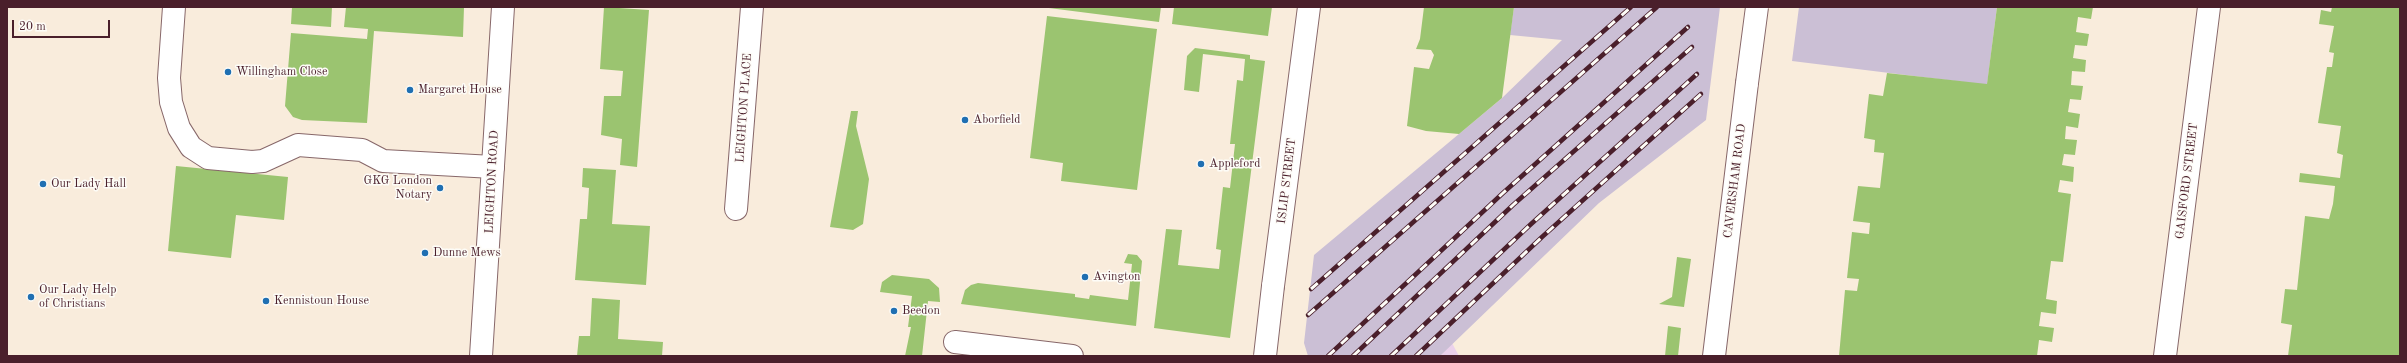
<!DOCTYPE html>
<html>
<head>
<meta charset="utf-8">
<style>
  body { margin:0 }
  #map { position:relative; width:2407px; height:363px; overflow:hidden; background:#f9ecdc; font-family:"Old Standard TT",serif }
  canvas { display:block }
  .frame { position:absolute; inset:0; border:8px solid #4a1f2b; pointer-events:none }
  .scale { position:absolute; left:12px; top:20px; width:98px; height:18px; box-sizing:border-box; border:2px solid #4a1f2b; border-top:0; padding-left:5px; font-size:12px; line-height:14px; white-space:nowrap; color:#4a1f2b; -webkit-text-stroke:3px #fdfcf7; paint-order:stroke }
</style>
</head>
<body>
<div id="map">
<canvas width="2407" height="363"></canvas>
<div class="frame"></div>
<div class="scale">20 m</div>
</div>
<script>
const ctx = document.querySelector('canvas').getContext('2d');
ctx.lineJoin = 'round';
function fillPath(path, color) {
  ctx.fillStyle = color;
  ctx.fill(path, 'evenodd');
}
function poly(rows) {
  const path = new Path2D();
  for (const r of rows) {
    path.moveTo(r[0], r[1]);
    for (let i = 2; i < r.length; i += 2) path.lineTo(r[i], r[i + 1]);
  }
  return path;
}
function trace(path, color, width, dash) {
  ctx.strokeStyle = color;
  ctx.lineWidth = width;
  ctx.lineCap = dash ? 'butt' : 'round';
  ctx.setLineDash(dash || []);
  ctx.stroke(path);
}
function drawText(font, color, halo, rows, align = 'center') {
  ctx.font = font + ' "Old Standard TT",serif';
  ctx.lineWidth = 3;
  ctx.setLineDash([]);
  ctx.textBaseline = 'middle';
  ctx.strokeStyle = halo;
  ctx.fillStyle = color;
  for (const [text, x, y, turn = 0] of rows) {
    ctx.save();
    ctx.translate(x, y);
    ctx.rotate((+turn || 0) * Math.PI / 180);
    ctx.textAlign = isNaN(turn) ? turn : align;
    if (halo) ctx.strokeText(text, 0, 0);
    ctx.fillText(text, 0, 0);
    ctx.restore();
  }
}
fillPath(poly([
  [1452,343,1459,356,1440,356]
]), '#ebd1eb');
fillPath(poly([
  [1514,7,1720,7,1706,120,1599,203,1440,356,1308,356,1304,343,1314,255,1502,98,1562,40,1510,35],
  [1799,7,1997,7,1987,85,1792,61]
]), '#cbbfd5');
fillPath(poly([
  [292,7,332,7,331,27,291,24],
  [346,7,464,7,463,37,374,31,367,123,302,120,293,117,285,106,291,33,367,39,368,29,344,27],
  [604,7,649,10,637,167,620,165,622,139,601,135,604,96,621,96,623,71,600,69],
  [1041,7,1161,7,1159,22],
  [1174,7,1272,7,1268,36,1172,24],
  [1424,7,1514,7,1502,98,1459,134,1426,131,1407,126,1414,67,1429,69,1434,55,1431,50,1416,49,1420,39],
  [1997,7,2093,7,2091,19,2078,17,2076,32,2089,34,2087,46,2075,45,2073,58,2086,60,2085,72,2072,71,2071,85,2083,86,2081,100,2070,99,2068,112,2080,114,2078,128,2066,126,2065,139,2077,140,2075,155,2064,154,2062,165,2074,167,2073,182,2060,180,2058,192,2071,194,2063,262,2051,261,2046,299,2057,301,2056,314,2041,312,2039,326,2054,328,2052,342,2039,340,2037,356,1839,356,1845,290,1857,291,1859,279,1847,278,1852,232,1869,234,1870,223,1853,221,1858,186,1880,188,1884,153,1874,152,1875,140,1864,138,1869,94,1883,96,1887,73,1987,84],
  [2332,7,2400,7,2400,356,2288,356,2292,325,2281,323,2285,289,2297,290,2305,216,2329,219,2333,204,2335,186,2299,182,2300,173,2340,178,2343,155,2337,153,2341,126,2318,123,2327,67,2332,67,2334,53,2329,52,2334,26,2319,24,2321,10,2331,12],
  [1047,16,1157,29,1137,190,1061,181,1063,163,1030,158],
  [1195,48,1250,55,1250,59,1265,61,1230,338,1154,328,1166,229,1182,230,1178,265,1219,269,1221,250,1216,249,1223,187,1230,188,1235,144,1230,144,1237,80,1243,81,1245,59,1203,54,1199,92,1184,90,1187,56],
  [851,111,858,111,856,126,869,179,863,224,853,230,830,227],
  [176,166,288,177,284,220,236,215,231,258,168,251],
  [583,168,616,170,612,224,650,226,646,285,575,280,580,219,587,219,589,188,582,187],
  [1128,254,1137,255,1142,261,1136,326,961,304,965,290,971,285,978,283,1075,294,1075,297,1089,299,1090,295,1128,300,1132,264,1124,263],
  [1677,257,1691,259,1684,307,1659,304,1672,297],
  [892,275,929,279,939,288,940,302,928,301,922,356,905,356,911,327,908,327,912,296,880,292,882,282],
  [592,298,620,300,618,339,663,342,662,356,577,356,579,336,590,336],
  [1668,326,1681,328,1678,356,1665,356]
]), '#9bc470');
const minor = poly([
  [174,7,169,78,171,102,179,128,191,147,208,158,252,162,263,161,298,145,362,150,383,161,493,167],
  [736,209,752,7],
  [1273,286,1309,7],
  [955,342,1072,356],
  [1714,356,1747,83],
  [2165,356,2209,7]
]);
const tertiary = poly([
  [481,356,503,7]
]);
trace(minor, '#876769', 24);
trace(tertiary, '#876769', 24);
trace(minor, '#fff', 22);
trace(tertiary, '#fff', 22);
const rail = poly([
  [1311,289,1631,7],
  [1308,315,1657,7],
  [1328,356,1503,193,1688,27],
  [1353,356,1513,205,1692,47],
  [1391,356,1530,225,1697,74],
  [1416,356,1542,237,1701,94]
]);
trace(rail, '#4a1f2b', 4.5);
trace(rail, '#fdfcf7', 3, [9]);
const minorBridge = poly([
  [1747,83,1757,7],
  [1265,356,1273,286]
]);
trace(minorBridge, '#876769', 24, []);
trace(minorBridge, '#fff', 22);
for (const [x, y, r, color] of [
  [228,72,4,"#1f6fb2"],
  [410,90,4,"#1f6fb2"],
  [965,120,4,"#1f6fb2"],
  [1201,164,4,"#1f6fb2"],
  [43,184,4,"#1f6fb2"],
  [440,188,4,"#1f6fb2"],
  [425,253,4,"#1f6fb2"],
  [1085,277,4,"#1f6fb2"],
  [31,297,4,"#1f6fb2"],
  [266,301,4,"#1f6fb2"],
  [894,311,4,"#1f6fb2"]
]) {
  const dot = new Path2D();
  dot.arc(x, y, r, 0, 2 * Math.PI);
  ctx.fillStyle = color;
  ctx.fill(dot);
  trace(dot, '#fdfcf7', 1.5);
}
drawText('12px', '#4a1f2b', '#fdfcf7', [
  ["Willingham Close",236,72],
  ["Margaret House",418,90],
  ["Aborfield",973,120],
  ["Appleford",1209,164],
  ["GKG London",432,181,"right"],
  ["Notary",432,195,"right"],
  ["Our Lady Hall",51,184],
  ["Dunne Mews",433,253],
  ["Avington",1093,277],
  ["Our Lady Help",39,290],
  ["of Christians",39,304],
  ["Kennistoun House",274,301],
  ["Beedon",902,311]
], 'left');
drawText('12px', '#4a1f2b', '#fdfcf7', [
  ["LEIGHTON PLACE",744,108,-86],
  ["ISLIP STREET",1287,181,-83],
  ["CAVERSHAM ROAD",1735,181,-83],
  ["GAISFORD STREET",2187,181,-83],
  ["LEIGHTON ROAD",492,182,-87]
]);
</script>
</body>
</html>
